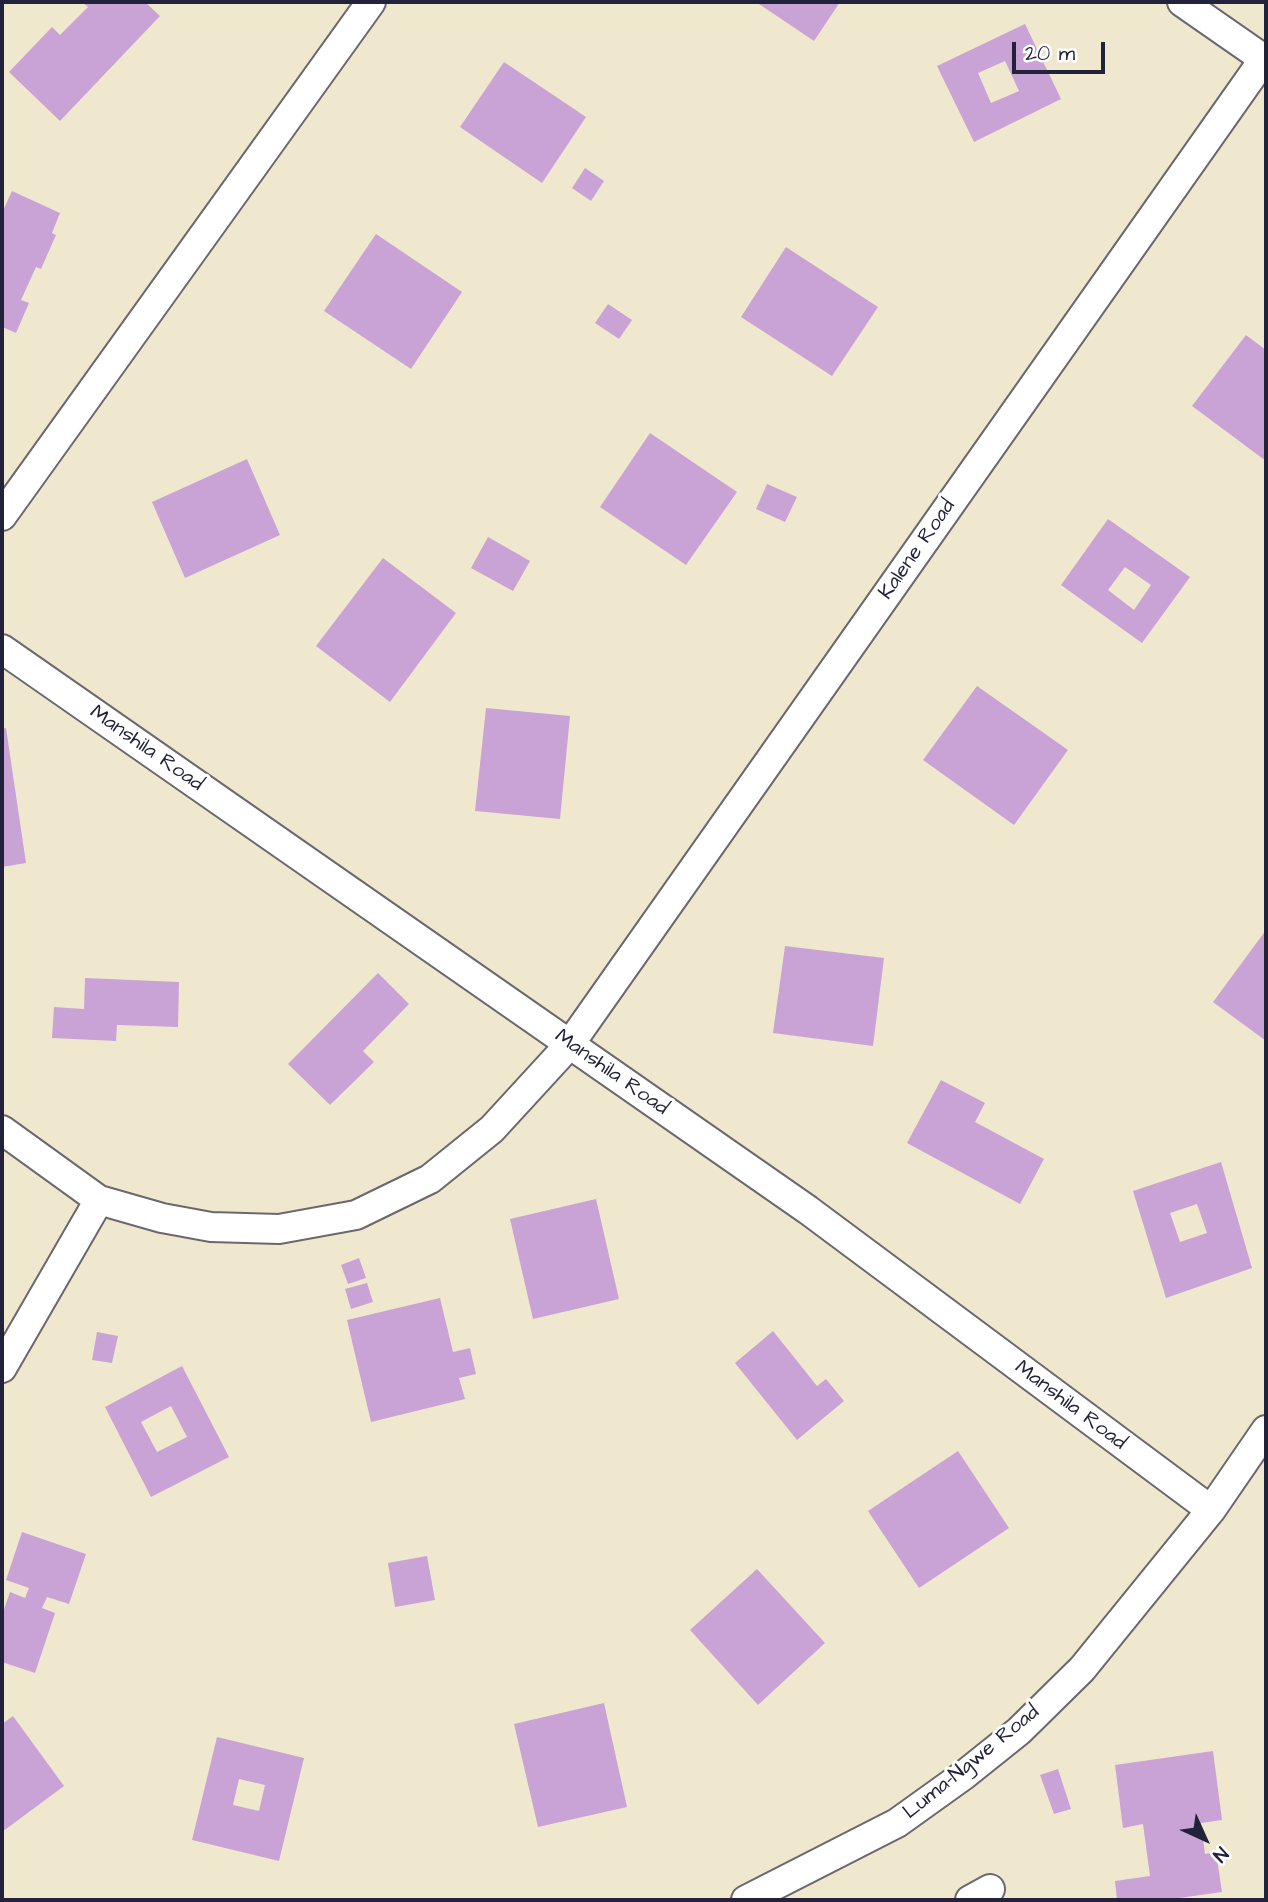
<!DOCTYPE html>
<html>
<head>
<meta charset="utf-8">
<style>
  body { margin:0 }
  #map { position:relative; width:1268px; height:1902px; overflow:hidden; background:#efe8ce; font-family:"Architects Daughter",sans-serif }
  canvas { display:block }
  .frame { position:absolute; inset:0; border:4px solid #22223b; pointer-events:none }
  .north { position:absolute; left:1170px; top:1804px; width:70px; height:70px; -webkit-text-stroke:5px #fff; paint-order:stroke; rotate:135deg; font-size:19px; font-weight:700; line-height:28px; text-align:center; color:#22223b }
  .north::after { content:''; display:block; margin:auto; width:24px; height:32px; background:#22223b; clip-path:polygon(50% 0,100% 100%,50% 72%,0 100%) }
  .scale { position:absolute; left:1012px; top:42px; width:93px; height:32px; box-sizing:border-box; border:4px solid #22223b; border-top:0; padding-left:9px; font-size:21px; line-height:24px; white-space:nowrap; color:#22223b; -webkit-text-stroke:5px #fff; paint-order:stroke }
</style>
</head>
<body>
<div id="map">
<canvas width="1268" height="1902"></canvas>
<div class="frame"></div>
<div class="north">N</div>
<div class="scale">20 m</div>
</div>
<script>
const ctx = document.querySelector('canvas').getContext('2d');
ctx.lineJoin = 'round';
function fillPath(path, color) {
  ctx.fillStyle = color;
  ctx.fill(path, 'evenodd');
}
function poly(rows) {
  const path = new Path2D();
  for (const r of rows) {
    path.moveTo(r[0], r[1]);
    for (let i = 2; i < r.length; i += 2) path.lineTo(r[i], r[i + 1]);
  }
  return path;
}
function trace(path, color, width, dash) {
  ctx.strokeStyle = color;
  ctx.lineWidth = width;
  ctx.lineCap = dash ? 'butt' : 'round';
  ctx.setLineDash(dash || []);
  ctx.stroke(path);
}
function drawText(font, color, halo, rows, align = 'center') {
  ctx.font = font + ' "Architects Daughter",sans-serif';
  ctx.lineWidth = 6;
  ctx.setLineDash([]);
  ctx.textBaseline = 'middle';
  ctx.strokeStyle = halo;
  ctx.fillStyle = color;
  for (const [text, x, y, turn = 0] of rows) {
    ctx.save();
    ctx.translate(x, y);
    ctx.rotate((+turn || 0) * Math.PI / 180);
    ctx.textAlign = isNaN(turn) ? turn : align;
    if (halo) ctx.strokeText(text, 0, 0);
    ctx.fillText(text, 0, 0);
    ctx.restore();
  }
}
fillPath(poly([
  [82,2,145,2,160,16,60,121,9,72,52,27,60,35,88,7],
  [756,2,840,2,814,41],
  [1025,24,1061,99,974,142,937,66],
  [1005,61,1019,91,991,103,978,73],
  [504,62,586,117,542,183,460,127],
  [585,168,604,181,591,201,572,188],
  [12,191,60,213,52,233,56,235,41,269,36,267,21,300,29,303,16,333,2,327,2,213],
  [376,234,462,292,411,369,324,311],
  [786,247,878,307,832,376,741,317],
  [608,304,632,320,619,339,595,323],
  [1246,335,1266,350,1266,461,1192,406],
  [650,433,737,492,686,565,600,507],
  [247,459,280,535,185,578,152,502],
  [767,484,797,497,785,522,756,509],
  [1108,519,1190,577,1142,643,1061,585],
  [1125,567,1151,585,1134,610,1108,590],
  [488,537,530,561,513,591,471,568],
  [383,558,456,613,390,702,316,646],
  [977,686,1068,750,1014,825,923,760],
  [486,708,570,716,560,819,475,811],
  [6,728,26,863,2,867,2,729],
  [1266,930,1266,1041,1213,1002],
  [785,946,884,958,873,1046,773,1033],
  [378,973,409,1004,363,1051,374,1062,330,1105,288,1064],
  [85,978,179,982,178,1027,117,1025,116,1041,52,1038,54,1007,84,1009],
  [941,1080,985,1103,975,1122,1044,1159,1020,1204,907,1143],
  [1221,1162,1252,1268,1166,1298,1133,1191],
  [1197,1204,1207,1233,1180,1242,1170,1213],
  [596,1199,619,1299,533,1319,510,1219],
  [359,1258,366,1278,348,1284,341,1265],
  [367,1283,373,1302,351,1309,345,1289],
  [440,1298,453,1352,470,1348,476,1374,459,1378,465,1399,371,1422,347,1320],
  [773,1331,817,1386,826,1379,844,1401,797,1440,735,1363],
  [97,1332,118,1336,112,1363,92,1360],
  [182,1366,229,1457,151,1497,105,1407],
  [171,1406,187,1437,157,1452,141,1422],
  [958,1451,1009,1528,919,1588,868,1511],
  [22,1532,86,1554,69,1604,47,1597,42,1608,55,1613,35,1673,2,1662,2,1615,10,1592,25,1598,29,1588,6,1580],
  [427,1556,435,1600,395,1607,388,1563],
  [757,1569,825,1643,758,1705,690,1630],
  [604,1703,627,1807,538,1827,514,1724],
  [13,1716,64,1786,2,1832,2,1724],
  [217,1737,304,1758,279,1861,192,1840],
  [239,1779,265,1785,259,1811,233,1805],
  [1213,1751,1222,1820,1201,1823,1205,1854,1216,1852,1222,1892,1165,1900,1117,1900,1115,1881,1150,1876,1143,1824,1123,1828,1115,1765],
  [1058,1769,1071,1809,1054,1814,1040,1775]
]), '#c9a3d5');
const minor = poly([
  [1182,2,1264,59],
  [2,516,371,2],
  [2,649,808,1210,1211,1510],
  [2,1130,99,1200,162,1218,211,1227,279,1229,356,1215,430,1179,492,1129,570,1044,1266,56],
  [2,1368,99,1200],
  [746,1900,897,1823,964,1775,1019,1731,1082,1669,1211,1510,1266,1430],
  [970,1900,990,1889]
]);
trace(minor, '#6a676e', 32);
trace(minor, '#fff', 28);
drawText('21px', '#22223b', '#fff', [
  ["Kalene Road",918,550,-55],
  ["Manshila Road",146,749,35],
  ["Manshila Road",611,1073,35],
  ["Manshila Road",1070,1406,37],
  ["Luma-Ngwe Road",972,1763,-39]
]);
</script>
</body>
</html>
